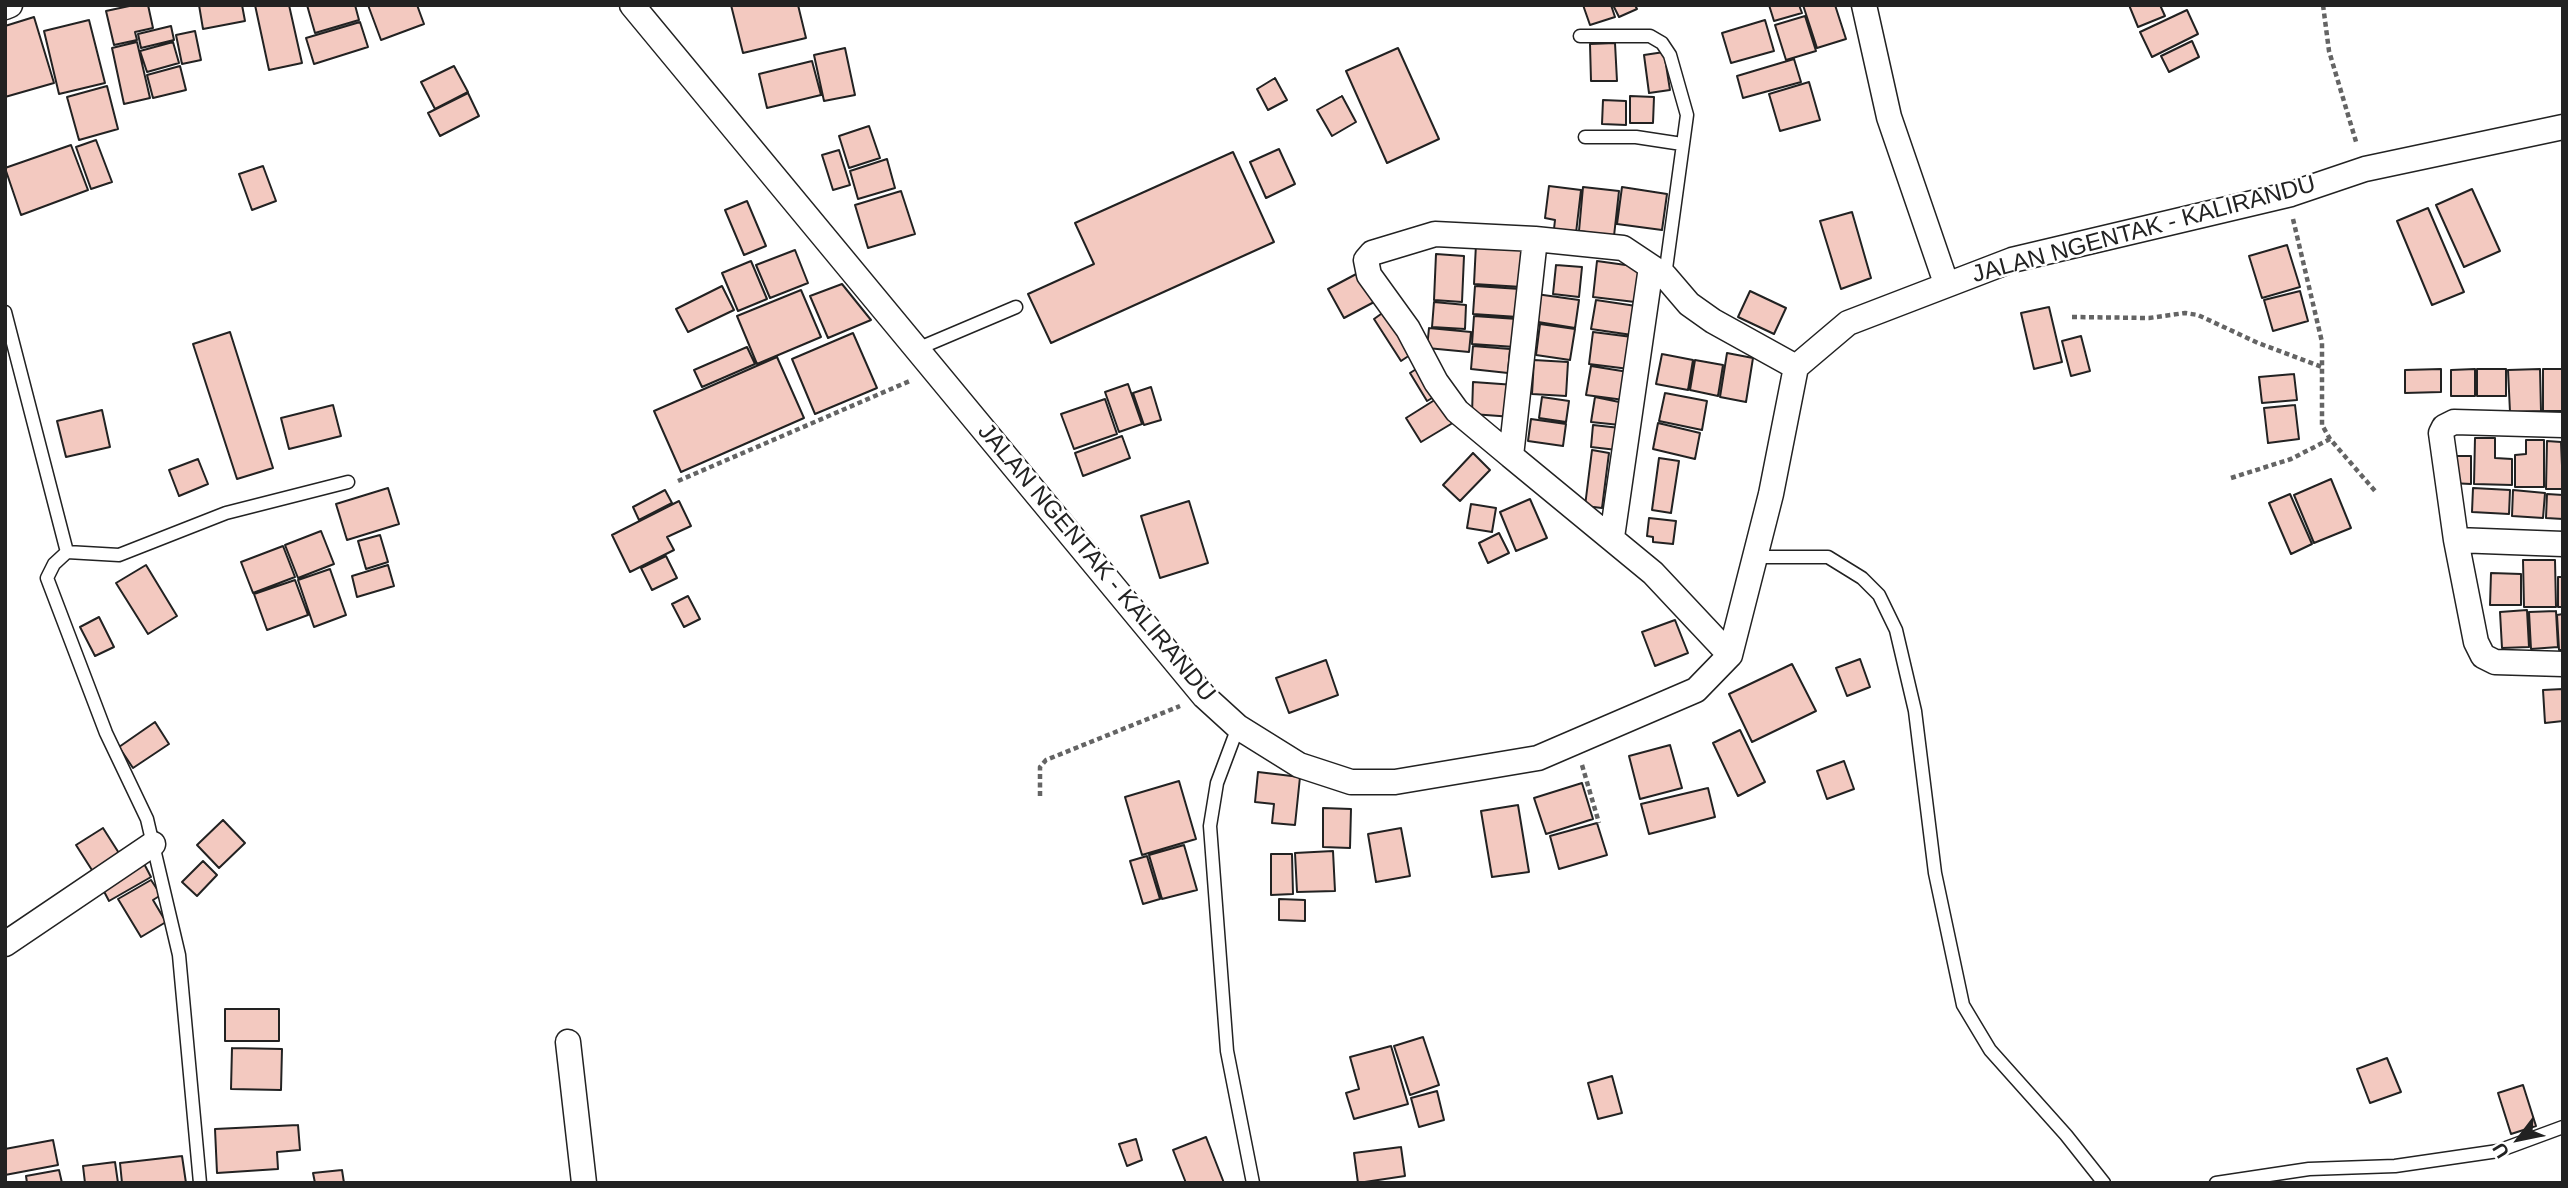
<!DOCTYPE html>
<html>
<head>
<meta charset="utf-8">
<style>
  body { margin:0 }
  #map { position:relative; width:2568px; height:1188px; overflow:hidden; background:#fff; font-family:Arial,sans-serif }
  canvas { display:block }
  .frame { position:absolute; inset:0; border:7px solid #222; pointer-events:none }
  .north { position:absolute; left:2484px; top:1104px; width:70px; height:70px; -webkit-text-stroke:5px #fff; paint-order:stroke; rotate:238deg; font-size:19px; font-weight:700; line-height:28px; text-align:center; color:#222 }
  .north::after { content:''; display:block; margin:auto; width:24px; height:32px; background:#222; clip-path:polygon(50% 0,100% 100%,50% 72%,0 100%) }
</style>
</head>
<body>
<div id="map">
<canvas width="2568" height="1188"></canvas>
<div class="frame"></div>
<div class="north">U</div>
</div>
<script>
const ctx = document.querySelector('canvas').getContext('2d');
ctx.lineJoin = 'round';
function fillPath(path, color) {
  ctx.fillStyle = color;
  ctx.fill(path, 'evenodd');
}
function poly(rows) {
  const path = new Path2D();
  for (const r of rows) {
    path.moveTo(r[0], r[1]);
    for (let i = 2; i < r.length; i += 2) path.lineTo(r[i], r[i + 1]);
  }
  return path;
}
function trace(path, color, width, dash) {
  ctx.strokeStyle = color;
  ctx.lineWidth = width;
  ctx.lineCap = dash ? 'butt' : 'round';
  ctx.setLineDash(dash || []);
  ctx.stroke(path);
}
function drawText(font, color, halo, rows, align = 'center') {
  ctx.font = font + ' Arial,sans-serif';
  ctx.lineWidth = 5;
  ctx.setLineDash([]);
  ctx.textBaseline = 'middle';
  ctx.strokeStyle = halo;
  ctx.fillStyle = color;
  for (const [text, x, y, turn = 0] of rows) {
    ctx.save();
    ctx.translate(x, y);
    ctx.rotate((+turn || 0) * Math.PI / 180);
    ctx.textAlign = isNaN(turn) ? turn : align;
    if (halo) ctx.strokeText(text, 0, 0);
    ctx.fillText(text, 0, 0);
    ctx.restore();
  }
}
const building = poly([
  [134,5,148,5,153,28,135,32,137,40,114,45,106,11,134,5],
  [199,5,242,5,245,21,203,29,199,5],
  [255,5,289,5,302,63,269,70,255,5],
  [307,5,355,5,359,20,315,33,307,5],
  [368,5,417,5,424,24,381,40,368,5],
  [731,5,798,5,806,38,743,53,731,5],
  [1583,5,1611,5,1615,17,1590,25,1583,5],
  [1613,5,1635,5,1637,9,1619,17,1613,5],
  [1769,5,1799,5,1802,13,1774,21,1769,5],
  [1803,5,1835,5,1846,39,1817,48,1803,5],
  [2129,5,2160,5,2165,16,2138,27,2129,5],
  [2187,10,2198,34,2152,57,2140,32,2187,10],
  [1805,16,1816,51,1786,60,1775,25,1805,16],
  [34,17,54,83,5,97,5,26,34,17],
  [89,20,105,83,59,94,44,31,89,20],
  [1765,20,1774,51,1731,63,1722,33,1765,20],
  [360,22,368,47,314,64,306,38,360,22],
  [171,26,174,40,141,48,138,34,171,26],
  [195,31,201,60,182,64,176,35,195,31],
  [2192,41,2199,57,2169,72,2161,56,2192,41],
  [137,42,150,98,124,104,112,48,137,42],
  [173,42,179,63,147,72,140,51,173,42],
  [1615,43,1617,81,1591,81,1590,44,1615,43],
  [845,48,855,95,824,101,814,55,845,48],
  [1398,48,1439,139,1387,163,1346,71,1398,48],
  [1664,52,1670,90,1649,93,1644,55,1664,52],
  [1794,59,1801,82,1743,98,1737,76,1794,59],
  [812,61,821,95,767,108,759,74,812,61],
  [180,66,186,90,153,98,147,75,180,66],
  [454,66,468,92,435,109,421,82,454,66],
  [1275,78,1287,100,1268,110,1257,89,1275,78],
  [1809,82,1820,120,1780,131,1769,94,1809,82],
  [107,86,118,129,79,140,67,97,107,86],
  [468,93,479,116,440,136,428,113,468,93],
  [1342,96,1356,122,1332,136,1317,110,1342,96],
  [1630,96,1654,97,1653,123,1630,123,1630,96],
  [1603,100,1626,101,1626,125,1602,124,1603,100],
  [869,126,880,158,849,168,839,136,869,126],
  [96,140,112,182,91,189,76,147,96,140],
  [71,145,88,190,21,215,5,168,71,145],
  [1279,149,1295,184,1266,198,1250,162,1279,149],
  [839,150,850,185,833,190,822,155,839,150],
  [1233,152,1274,242,1051,343,1028,294,1094,264,1075,223,1233,152],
  [887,159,895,188,858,199,850,171,887,159],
  [263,166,276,201,252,210,239,174,263,166],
  [1549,186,1581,190,1576,233,1554,229,1555,220,1545,218,1549,186],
  [1583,187,1619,191,1614,236,1579,231,1583,187],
  [1622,187,1667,194,1662,230,1617,224,1622,187],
  [2472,189,2500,251,2464,267,2436,205,2472,189],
  [901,191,915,234,868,248,855,205,901,191],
  [747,201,766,246,744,255,725,210,747,201],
  [2428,208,2464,292,2432,305,2397,221,2428,208],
  [1852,212,1871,278,1841,289,1820,221,1852,212],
  [1476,244,1524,247,1522,287,1474,284,1476,244],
  [2287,245,2300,287,2262,298,2249,256,2287,245],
  [795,250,808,283,770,298,756,265,795,250],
  [1436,254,1464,256,1462,302,1434,300,1436,254],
  [751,261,767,299,738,311,722,273,751,261],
  [1597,261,1640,267,1635,302,1593,297,1597,261],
  [1556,265,1582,267,1579,297,1553,294,1556,265],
  [1360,272,1376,301,1344,318,1328,289,1360,272],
  [842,284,871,320,828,338,810,296,842,284],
  [722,286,734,310,688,332,676,309,722,286],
  [1475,286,1520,289,1518,317,1473,314,1475,286],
  [801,290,821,337,757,364,737,316,801,290],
  [1750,291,1786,308,1774,334,1738,317,1750,291],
  [2300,291,2308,321,2273,331,2264,300,2300,291],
  [1536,294,1579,300,1575,328,1532,321,1536,294],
  [1596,300,1636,306,1632,335,1591,329,1596,300],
  [1434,302,1466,305,1465,329,1432,327,1434,302],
  [2049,307,2062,362,2034,369,2021,313,2049,307],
  [1388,309,1416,351,1401,361,1374,319,1388,309],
  [1474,316,1517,319,1515,347,1472,344,1474,316],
  [1540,324,1575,329,1570,360,1536,355,1540,324],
  [1429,328,1471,332,1469,352,1427,348,1429,328],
  [230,332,273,468,237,479,193,344,230,332],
  [1593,332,1632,337,1629,369,1589,364,1593,332],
  [853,333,877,388,815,414,792,359,853,333],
  [2081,336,2090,371,2071,376,2062,341,2081,336],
  [1473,346,1510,349,1508,373,1471,369,1473,346],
  [747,347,755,364,702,387,694,370,747,347],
  [1727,353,1753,358,1746,402,1720,397,1727,353],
  [1662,354,1693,360,1688,390,1656,384,1662,354],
  [777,357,804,418,681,472,654,411,777,357],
  [1534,360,1568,362,1566,396,1532,394,1534,360],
  [1695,360,1723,365,1718,396,1690,390,1695,360],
  [1421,366,1439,394,1427,401,1410,373,1421,366],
  [1591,366,1628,372,1624,400,1586,395,1591,366],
  [2441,369,2441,392,2405,393,2405,370,2441,369],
  [2475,369,2475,396,2451,396,2451,370,2475,369],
  [2477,369,2506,369,2506,396,2477,396,2477,369],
  [2540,369,2541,411,2510,412,2508,370,2540,369],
  [2543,369,2563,369,2563,411,2543,411,2543,369],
  [2294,374,2297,400,2262,403,2259,377,2294,374],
  [1473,382,1515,385,1513,417,1472,414,1473,382],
  [1128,384,1142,424,1119,432,1105,392,1128,384],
  [1151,387,1161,420,1144,425,1133,393,1151,387],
  [1665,393,1707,401,1702,430,1659,421,1665,393],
  [1441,396,1456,421,1421,442,1406,418,1441,396],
  [1542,397,1569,401,1566,422,1539,418,1542,397],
  [1595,397,1624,403,1620,425,1591,422,1595,397],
  [1105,399,1117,434,1074,449,1061,414,1105,399],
  [333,405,341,436,289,449,281,418,333,405],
  [2295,405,2299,439,2268,443,2264,408,2295,405],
  [102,410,110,447,66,457,57,421,102,410],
  [1531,419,1566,424,1563,446,1528,441,1531,419],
  [1658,423,1700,433,1695,459,1653,449,1658,423],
  [1593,425,1620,428,1617,450,1591,447,1593,425],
  [1122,436,1130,458,1083,476,1075,453,1122,436],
  [2475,438,2495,438,2495,458,2512,459,2512,485,2474,484,2475,438],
  [2526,440,2544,440,2544,487,2515,487,2515,455,2526,454,2526,440],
  [2547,441,2561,442,2563,489,2546,489,2547,441],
  [1592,450,1609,453,1602,508,1585,506,1592,450],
  [1473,453,1490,470,1460,501,1443,485,1473,453],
  [2450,456,2471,456,2471,484,2450,483,2450,456],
  [1659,458,1679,461,1671,513,1652,510,1659,458],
  [198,459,208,484,179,496,169,470,198,459],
  [2331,479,2351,528,2314,543,2294,495,2331,479],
  [388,488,399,524,347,540,336,504,388,488],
  [2473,488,2510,490,2509,514,2472,512,2473,488],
  [665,490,672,503,639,520,633,507,665,490],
  [2513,490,2545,493,2543,518,2512,516,2513,490],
  [2290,494,2312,544,2291,554,2269,503,2290,494],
  [2547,494,2563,495,2563,519,2546,518,2547,494],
  [1530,499,1547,538,1516,551,1500,512,1530,499],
  [679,501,691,526,667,537,674,550,630,572,612,535,679,501],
  [1189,501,1208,563,1160,578,1141,516,1189,501],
  [1471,504,1496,508,1492,532,1467,528,1471,504],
  [1649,518,1676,521,1673,544,1653,542,1653,537,1647,536,1649,518],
  [321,531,334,564,298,578,285,545,321,531],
  [1499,533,1509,553,1488,563,1479,543,1499,533],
  [380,535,388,562,366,569,358,541,380,535],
  [283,546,295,577,253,593,241,562,283,546],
  [666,556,677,578,652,590,641,568,666,556],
  [2523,560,2555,560,2556,607,2524,607,2523,560],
  [146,565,177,616,148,634,116,583,146,565],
  [388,565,394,586,357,597,352,576,388,565],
  [330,569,346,615,314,627,298,580,330,569],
  [2491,573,2521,574,2521,605,2490,605,2491,573],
  [2558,577,2563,577,2563,607,2558,607,2558,577],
  [295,580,308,615,267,630,254,594,295,580],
  [688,596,700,619,684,627,672,604,688,596],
  [2527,610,2529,647,2502,648,2500,612,2527,610],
  [2556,611,2558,647,2531,649,2529,612,2556,611],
  [2563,614,2563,650,2559,650,2557,615,2563,614],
  [99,617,114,647,95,656,80,627,99,617],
  [1675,620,1688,653,1655,666,1642,632,1675,620],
  [1860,659,1870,687,1847,696,1836,668,1860,659],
  [1326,660,1338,695,1289,713,1276,678,1326,660],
  [1792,664,1816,711,1752,742,1729,694,1792,664],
  [2563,689,2563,721,2545,723,2543,690,2563,689],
  [155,722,169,744,133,768,119,747,155,722],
  [1740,730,1765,782,1738,796,1713,743,1740,730],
  [1670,745,1682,788,1640,799,1629,756,1670,745],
  [1844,761,1854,789,1827,799,1817,771,1844,761],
  [1258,772,1300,777,1295,825,1272,823,1274,804,1255,802,1258,772],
  [1179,781,1196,839,1142,855,1125,797,1179,781],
  [1582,783,1593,819,1546,834,1534,798,1582,783],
  [1708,788,1715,817,1649,834,1641,804,1708,788],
  [1518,805,1529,872,1492,877,1481,811,1518,805],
  [1323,808,1351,809,1350,848,1323,847,1323,808],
  [223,820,245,843,219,868,197,845,223,820],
  [1597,823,1607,855,1559,869,1550,836,1597,823],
  [103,828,124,861,97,878,76,845,103,828],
  [1401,828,1410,876,1376,882,1368,834,1401,828],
  [1184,845,1197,890,1162,899,1149,855,1184,845],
  [1333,851,1335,891,1297,892,1295,853,1333,851],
  [1271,854,1292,854,1293,894,1271,895,1271,854],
  [140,856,151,877,109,901,98,880,140,856],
  [1147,856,1160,899,1143,904,1130,861,1147,856],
  [203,861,217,875,197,896,182,882,203,861],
  [151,880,161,895,153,900,166,922,141,937,118,899,151,880],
  [1279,899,1305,900,1305,921,1279,920,1279,899],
  [225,1009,279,1009,279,1041,225,1041,225,1009],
  [1423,1037,1439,1085,1410,1095,1394,1046,1423,1037],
  [1391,1046,1408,1104,1354,1119,1346,1093,1359,1089,1350,1057,1391,1046],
  [232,1048,282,1049,281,1090,231,1089,232,1048],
  [2387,1058,2401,1092,2370,1103,2357,1069,2387,1058],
  [1612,1076,1622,1113,1598,1119,1588,1083,1612,1076],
  [2523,1085,2536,1126,2511,1134,2498,1093,2523,1085],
  [1437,1091,1444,1120,1419,1127,1411,1098,1437,1091],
  [298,1125,300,1150,277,1152,278,1169,217,1173,215,1129,298,1125],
  [1206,1137,1224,1183,1186,1183,1173,1150,1206,1137],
  [1136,1139,1142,1160,1127,1166,1119,1144,1136,1139],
  [53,1140,58,1165,5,1175,5,1149,53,1140],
  [1401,1147,1405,1176,1358,1183,1354,1153,1401,1147],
  [182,1156,186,1183,122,1183,120,1163,182,1156],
  [115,1162,118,1183,85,1183,83,1166,115,1162],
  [59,1170,62,1183,27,1183,26,1176,59,1170],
  [342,1170,344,1183,315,1183,313,1173,342,1170]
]);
fillPath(building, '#f3c9c0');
trace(building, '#222', 2);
const lane = poly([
  [1580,36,1650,36,1662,43,1670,55,1687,115,1665,276],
  [1585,137,1636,137,1682,144],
  [5,312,67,552],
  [917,349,1016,307],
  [1755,557,1828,557,1862,578,1879,595,1896,630,1915,711,1935,873,1963,1005,1990,1050,2066,1135,2104,1183],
  [1238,727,1217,783,1210,826,1227,1051,1253,1183],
  [200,1183,179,955,147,819,106,733,47,578,54,564,67,552,119,555,226,513,348,482],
  [2216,1183,2309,1169,2395,1166,2498,1151,2563,1127]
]);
const street = poly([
  [632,5,1204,696,1238,727,1299,765,1351,782,1395,782,1538,758,1696,690,1730,655,1771,494,1796,367,1848,323,2012,260,2291,194,2365,169,2563,127],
  [1864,5,1889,117,1946,283],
  [5,7,10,5],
  [2563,425,2454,422,2444,427,2441,433,2456,540,2563,544],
  [1511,456,1457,411,1436,382,1408,329,1369,275,1366,260,1372,253,1435,234,1535,239],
  [1612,537,1651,267],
  [2456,540,2476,642,2483,656,2495,662,2563,664],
  [1730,655,1653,573,1511,456,1535,239,1623,248,1665,276,1689,304,1713,321,1796,367],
  [5,944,153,844],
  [568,1042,584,1183]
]);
trace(lane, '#222', 15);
trace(street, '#222', 27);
trace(poly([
  [2323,5,2329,51,2357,145],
  [2293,219,2322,342,2322,425,2330,439,2375,491],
  [2072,317,2149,318,2185,313,2198,315,2258,343,2322,367],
  [2231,478,2291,459,2330,439],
  [678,481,912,380],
  [1582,765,1599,823],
  [1040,796,1040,767,1046,760,1180,706]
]), '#646464', 4.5, [5, 3.5]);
trace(lane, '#fff', 12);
trace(street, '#fff', 24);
drawText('24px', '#222', '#fff', [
  ["JALAN NGENTAK - KALIRANDU",2144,230,-15],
  ["JALAN NGENTAK - KALIRANDU",1096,563,50]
]);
</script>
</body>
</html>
